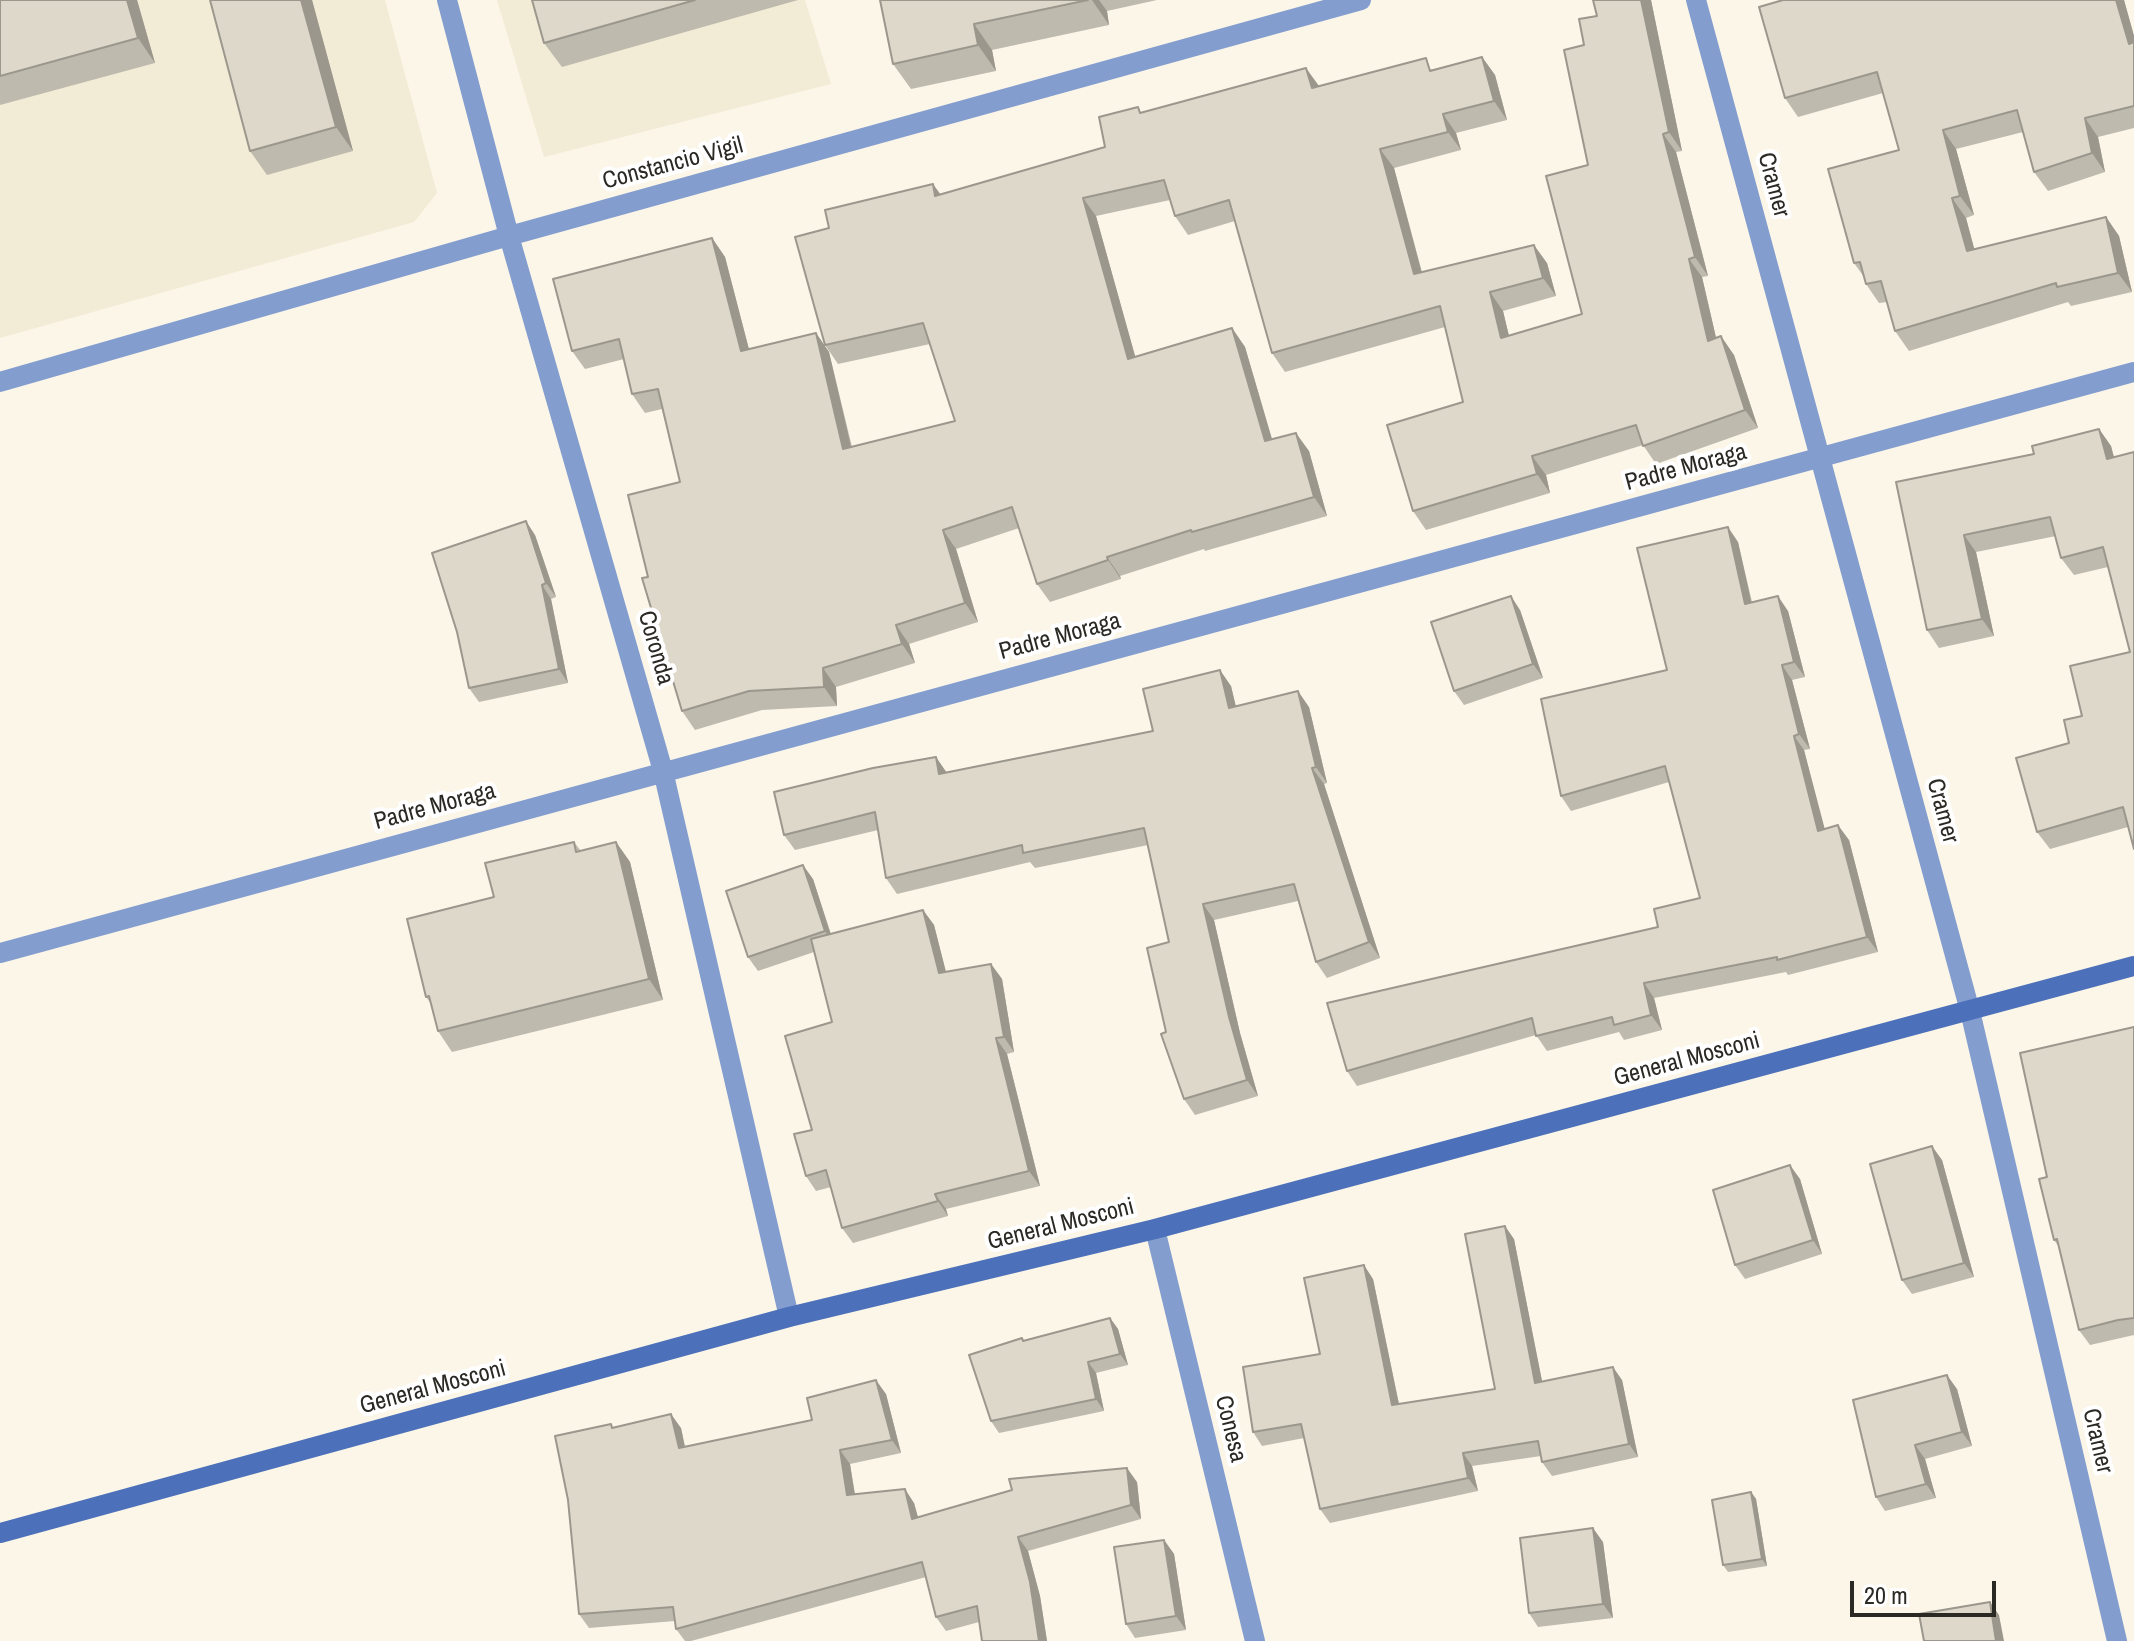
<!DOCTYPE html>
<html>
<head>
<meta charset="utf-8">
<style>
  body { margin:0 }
  #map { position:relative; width:2134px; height:1641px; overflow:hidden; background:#fbf6e8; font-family:"Archivo Narrow",sans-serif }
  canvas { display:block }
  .scale { position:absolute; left:1850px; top:1581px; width:146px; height:36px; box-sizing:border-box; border:4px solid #2b2924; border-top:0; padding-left:10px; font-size:24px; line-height:28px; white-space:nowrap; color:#2b2924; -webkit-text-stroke:6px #fff; paint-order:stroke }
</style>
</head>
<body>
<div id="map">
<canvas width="2134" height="1641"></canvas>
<div class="scale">20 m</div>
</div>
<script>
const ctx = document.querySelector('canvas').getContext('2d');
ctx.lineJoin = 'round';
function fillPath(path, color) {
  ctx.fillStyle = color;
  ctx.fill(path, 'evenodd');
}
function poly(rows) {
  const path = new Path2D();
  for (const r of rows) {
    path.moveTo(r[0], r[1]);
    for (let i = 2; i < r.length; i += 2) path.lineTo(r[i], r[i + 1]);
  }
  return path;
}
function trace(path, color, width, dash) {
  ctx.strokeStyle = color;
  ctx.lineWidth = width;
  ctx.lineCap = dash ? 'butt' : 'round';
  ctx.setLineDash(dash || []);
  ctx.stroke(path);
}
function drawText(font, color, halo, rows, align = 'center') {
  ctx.font = font + ' "Archivo Narrow",sans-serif';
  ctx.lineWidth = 8;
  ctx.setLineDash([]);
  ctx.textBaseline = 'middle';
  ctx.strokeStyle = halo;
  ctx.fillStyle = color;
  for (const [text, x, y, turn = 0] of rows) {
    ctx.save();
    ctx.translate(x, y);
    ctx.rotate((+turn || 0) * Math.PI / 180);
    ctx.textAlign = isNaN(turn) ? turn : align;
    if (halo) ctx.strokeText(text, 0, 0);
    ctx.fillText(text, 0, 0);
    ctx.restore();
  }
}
fillPath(poly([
  [0,0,385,0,437,193,414,222,0,338],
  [497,0,805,0,831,84,544,157]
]), '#f2ebd5');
trace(poly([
  [447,0,509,236,663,771,789,1317],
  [1696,0,1970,1011,2117,1641],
  [0,382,509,236,1361,0],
  [0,953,2134,372],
  [1155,1229,1255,1641]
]), '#839dcf', 20);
trace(poly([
  [0,1533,789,1317,1155,1229,2134,966]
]), '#4c70b9', 20);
fillPath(poly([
  [0,0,137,0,155,63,0,105],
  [210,0,312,0,353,151,267,175,250,151],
  [532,0,798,0,562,67,544,43],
  [880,0,1157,0,1107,11,1109,25,992,50,996,71,911,89,893,64],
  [1593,0,1651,0,1682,151,1676,152,1708,276,1702,277,1716,338,1734,355,1758,428,1656,464,1643,445,1546,475,1550,493,1426,530,1413,511,1463,402,1445,327,1285,372,1272,353,1235,221,1188,235,1175,216,1170,200,1096,216,1135,357,1232,328,1245,347,1272,439,1309,451,1327,516,1205,551,1204,549,1120,576,1121,579,1050,602,1037,584,1019,528,956,549,978,622,909,644,915,663,836,687,837,706,762,710,695,730,682,711,648,577,680,482,662,409,645,413,632,394,624,359,585,369,572,351,712,238,725,257,749,349,816,333,829,352,852,447,955,421,930,344,838,364,825,345,829,228,1105,147,1142,113,1434,69,1482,57,1495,75,1507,120,1456,133,1461,150,1394,168,1422,272,1547,263,1556,296,1503,311,1509,336,1582,314,1588,165,1584,45,1597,16],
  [1783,0,2124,0,2134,36,2134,128,2098,137,2105,172,2048,191,2034,172,2023,132,1956,149,1974,215,1966,218,1974,249,2106,217,2119,236,2132,292,2071,306,2068,302,1909,351,1895,331,1887,302,1879,303,1866,284,1864,277,1854,263,1899,150,1883,93,1798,117,1785,98],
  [2099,429,2111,446,2114,457,2134,452,2128,827,2050,849,2037,832,2069,743,2082,716,2130,652,2108,567,2074,575,2061,558,2056,536,1976,552,1994,636,1939,648,1927,630,1896,482,2034,454],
  [535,535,556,597,551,599,568,683,479,702,469,688],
  [1738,542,1752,602,1788,611,1805,677,1792,680,1810,749,1804,750,1824,829,1849,840,1878,952,1788,975,1786,972,1654,998,1662,1030,1624,1040,1619,1032,1547,1051,1536,1035,1357,1086,1347,1071,1658,927,1700,898,1669,782,1571,811,1561,796,1667,670],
  [1520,610,1543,678,1464,705,1454,691],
  [1231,686,1236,707,1309,707,1327,783,1324,784,1380,958,1327,978,1316,962,1298,901,1214,920,1240,1033,1258,1096,1195,1115,1184,1099,1166,1032,1169,942,1148,845,1035,868,1030,862,897,894,886,878,878,830,795,850,784,835,947,772,1153,731],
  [574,842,581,851,616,842,630,862,663,1000,452,1052,438,1031,432,1005,426,997],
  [813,879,831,934,923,910,934,925,946,972,991,964,1002,979,1014,1052,1007,1054,1040,1186,946,1209,948,1216,853,1243,842,1228,831,1187,816,1191,806,1176,812,1130,832,1022,814,952,758,971,748,957],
  [2134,1027,2134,1335,2090,1345,2079,1330,2059,1247,2054,1240],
  [1942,1160,1974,1277,1912,1294,1902,1280],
  [1800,1179,1822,1254,1745,1279,1735,1265],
  [1514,1239,1542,1382,1622,1380,1638,1457,1552,1476,1542,1462,1541,1456,1472,1466,1478,1491,1330,1523,1320,1509,1304,1438,1262,1446,1253,1432,1320,1354,1373,1279,1399,1404,1495,1389],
  [1110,1318,1118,1329,1128,1365,1096,1373,1104,1411,999,1433,991,1421,1024,1341],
  [1957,1389,1972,1446,1925,1459,1936,1498,1885,1511,1876,1497],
  [886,1394,901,1453,850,1464,855,1494,914,1503,918,1517,1137,1482,1141,1519,1028,1551,1040,1596,1047,1641,982,1641,979,1622,946,1631,936,1617,926,1577,691,1641,685,1641,676,1629,675,1621,589,1628,579,1614,568,1500,613,1427,681,1428,685,1447,812,1420],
  [1751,1492,1756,1499,1767,1566,1728,1572,1723,1565],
  [1164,1540,1174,1554,1186,1630,1135,1638,1126,1624],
  [1603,1542,1613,1618,1538,1627,1529,1613]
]), '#bebaae');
fillPath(poly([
  [127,0,137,0,155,63,138,38],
  [301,0,312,0,353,151,336,127],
  [1092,0,1099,0,1107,11,1109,25],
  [1641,0,1651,0,1682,151,1669,132],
  [2116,0,2124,0,2134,36,2134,52,2129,44],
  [974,24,992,50,996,71,978,45],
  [1482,57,1495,75,1507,120,1494,101],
  [1306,68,1319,86,1312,88],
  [1443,114,1456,133,1461,150,1448,132],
  [2085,118,2098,137,2105,172,2092,153],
  [1943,130,1956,149,1974,215,1960,196],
  [1663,134,1676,152,1708,276,1695,257],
  [1380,149,1394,168,1427,293,1414,274],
  [933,184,946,202,935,196],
  [1083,198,1096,216,1141,377,1128,359],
  [1952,198,1966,218,1980,270,1967,251],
  [2106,217,2119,236,2132,292,2118,273],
  [712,238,725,257,754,369,741,351],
  [1534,245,1547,263,1556,296,1543,278],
  [1689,259,1702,277,1721,359,1708,341],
  [1490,292,1503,311,1514,357,1501,338],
  [1232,328,1245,347,1278,460,1265,441],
  [816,333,829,352,856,468,843,449],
  [1721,336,1734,355,1758,428,1745,410],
  [2099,429,2111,446,2119,477,2107,459],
  [1296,433,1309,451,1327,516,1314,497],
  [1532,456,1546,475,1550,493,1537,474],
  [526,521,535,535,556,597,546,583],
  [1728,527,1738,542,1755,619,1745,604],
  [943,530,956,549,978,622,965,603],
  [1964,535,1976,552,1994,636,1982,619],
  [1107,557,1120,576,1121,579,1108,560],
  [542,585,551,599,568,683,559,669],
  [1511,596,1520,610,1543,678,1533,664],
  [1778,596,1788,611,1805,677,1794,662],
  [896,625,909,644,915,663,902,644],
  [1782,665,1792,680,1810,749,1799,734],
  [823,668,836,687,837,706,824,687],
  [1220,670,1231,686,1240,724,1229,708],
  [1298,691,1309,707,1327,783,1316,767],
  [1794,736,1804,750,1829,845,1818,831],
  [936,757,947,773,939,774],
  [1312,768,1324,784,1380,958,1369,942],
  [1838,825,1849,840,1878,952,1867,937],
  [616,842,630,862,663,1000,649,979],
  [803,865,813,879,834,945,825,931],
  [1203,904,1214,920,1240,1033,1258,1096,1247,1080,1229,1017],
  [923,910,934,925,950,988,939,973],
  [991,964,1002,979,1014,1052,1004,1037],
  [1644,983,1654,998,1662,1030,1651,1015],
  [996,1038,1007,1054,1040,1186,1029,1171],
  [1932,1146,1942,1160,1974,1277,1964,1263],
  [1790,1165,1800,1179,1822,1254,1813,1240],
  [935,1194,946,1209,948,1216,938,1201],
  [1505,1226,1514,1239,1545,1396,1535,1383],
  [1364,1265,1373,1279,1402,1419,1392,1405],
  [1110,1318,1118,1329,1128,1365,1120,1354],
  [1088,1362,1096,1373,1104,1411,1096,1399],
  [1613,1367,1622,1380,1638,1457,1629,1444],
  [1947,1375,1957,1389,1972,1446,1962,1432],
  [876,1380,886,1394,901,1453,892,1440],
  [671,1414,681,1428,688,1462,679,1448],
  [1915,1445,1925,1459,1936,1498,1926,1484],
  [840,1450,850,1464,857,1509,847,1495],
  [1463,1453,1472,1466,1478,1491,1468,1478],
  [1127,1468,1137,1482,1141,1519,1131,1505],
  [905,1489,914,1503,922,1532,912,1519],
  [1751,1492,1756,1499,1767,1566,1762,1559],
  [1593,1528,1603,1542,1613,1618,1603,1604],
  [1018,1537,1028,1551,1040,1596,1047,1641,1039,1641],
  [1164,1540,1174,1554,1186,1630,1176,1616],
  [1990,1602,1999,1615,2004,1641,1996,1641]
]), '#9b978d');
const building = poly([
  [0,0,127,0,138,38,0,76,0,0],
  [210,0,301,0,336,127,250,151,210,0],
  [532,0,695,0,544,43,532,0],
  [880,0,1088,0,974,24,978,45,893,64,880,0],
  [1593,0,1641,0,1669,132,1663,134,1695,257,1689,259,1708,341,1721,336,1745,410,1643,446,1636,425,1532,456,1537,474,1413,511,1387,425,1463,402,1440,306,1272,353,1229,200,1175,216,1164,180,1083,198,1128,359,1232,328,1265,441,1296,433,1314,497,1192,532,1191,530,1107,557,1108,560,1037,584,1012,507,943,530,965,603,896,625,902,644,823,668,824,687,749,691,682,711,642,578,648,577,628,495,680,482,658,389,632,394,619,339,572,351,553,279,712,238,741,351,816,333,843,449,955,421,923,323,825,345,795,237,829,228,825,210,933,184,935,196,1105,147,1099,117,1138,107,1140,113,1306,68,1312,88,1426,58,1430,71,1482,57,1494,101,1443,114,1448,132,1380,149,1414,274,1534,245,1543,278,1490,292,1501,338,1582,314,1546,176,1588,165,1564,50,1584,45,1579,19,1597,16,1593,0],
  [1783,0,2116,0,2129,44,2134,42,2134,106,2085,118,2092,153,2034,172,2017,110,1943,130,1960,196,1952,198,1967,251,2106,217,2118,273,2057,287,2056,283,1895,331,1881,281,1866,284,1860,262,1854,263,1828,169,1899,150,1877,72,1785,98,1759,7,1783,0],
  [2099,429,2107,459,2134,452,2134,849,2123,807,2037,832,2016,758,2069,743,2064,720,2082,716,2070,666,2130,652,2103,547,2061,558,2050,517,1964,535,1982,619,1927,630,1896,482,2034,454,2032,446,2099,429],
  [526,521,546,583,542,585,559,669,469,688,457,632,432,553,526,521],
  [1728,527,1745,604,1778,596,1794,662,1782,665,1799,734,1794,736,1818,831,1838,825,1867,937,1777,960,1777,957,1644,983,1651,1015,1614,1025,1612,1017,1536,1036,1532,1018,1347,1071,1327,1003,1658,927,1654,909,1700,898,1665,766,1561,796,1541,699,1667,670,1637,548,1728,527],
  [1511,596,1533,664,1454,691,1431,622,1511,596],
  [1220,670,1229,708,1298,691,1316,767,1312,768,1369,942,1316,962,1294,884,1203,904,1229,1017,1247,1080,1184,1099,1161,1034,1166,1032,1147,948,1169,942,1144,828,1023,853,1022,845,886,878,875,812,784,835,774,792,873,768,936,757,939,774,1153,731,1143,689,1220,670],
  [574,842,576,852,616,842,649,979,438,1031,429,996,426,997,407,919,494,897,485,863,574,842],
  [803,865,825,931,748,957,726,891,803,865],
  [923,910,939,973,991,964,1004,1037,996,1038,1029,1171,935,1194,938,1201,842,1228,826,1170,806,1176,794,1134,812,1130,785,1036,832,1022,811,939,923,910],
  [2134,1027,2134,1318,2118,1320,2079,1330,2057,1239,2054,1240,2039,1179,2047,1177,2020,1053,2134,1027],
  [1932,1146,1964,1263,1902,1280,1870,1164,1932,1146],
  [1790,1165,1813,1240,1735,1265,1713,1190,1790,1165],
  [1505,1226,1535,1383,1613,1367,1629,1444,1542,1462,1538,1441,1463,1453,1468,1478,1320,1509,1301,1424,1253,1432,1243,1367,1320,1354,1304,1278,1364,1265,1392,1405,1495,1389,1465,1234,1505,1226],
  [1110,1318,1120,1354,1088,1362,1096,1399,991,1421,969,1355,1022,1338,1023,1341,1110,1318],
  [1947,1375,1962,1432,1915,1445,1926,1484,1876,1497,1853,1400,1947,1375],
  [876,1380,892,1440,840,1450,847,1495,905,1489,912,1519,1012,1490,1009,1479,1127,1468,1131,1505,1018,1537,1030,1582,1039,1641,982,1641,977,1606,936,1617,922,1562,676,1629,673,1607,579,1614,568,1500,555,1436,611,1424,612,1428,671,1414,679,1448,812,1420,807,1398,876,1380],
  [1751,1492,1762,1559,1723,1565,1712,1500,1751,1492],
  [1593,1528,1603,1604,1529,1613,1520,1538,1593,1528],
  [1164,1540,1176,1616,1126,1624,1114,1547,1164,1540],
  [1990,1602,1996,1641,1924,1641,1919,1614,1990,1602]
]);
fillPath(building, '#ddd8ca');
trace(building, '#9b978d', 2);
drawText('24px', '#2b2924', '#fff', [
  ["Constancio Vigil",673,164,-15],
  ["Cramer",1773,185,75],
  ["Padre Moraga",1686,468,-15],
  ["Padre Moraga",1060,637,-15],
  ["Coronda",655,648,74],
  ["Padre Moraga",435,807,-15],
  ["Cramer",1942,811,75],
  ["General Mosconi",1687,1060,-15],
  ["General Mosconi",1061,1225,-14],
  ["General Mosconi",433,1388,-15],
  ["Conesa",1230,1429,76],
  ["Cramer",2097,1441,77]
]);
</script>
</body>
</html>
